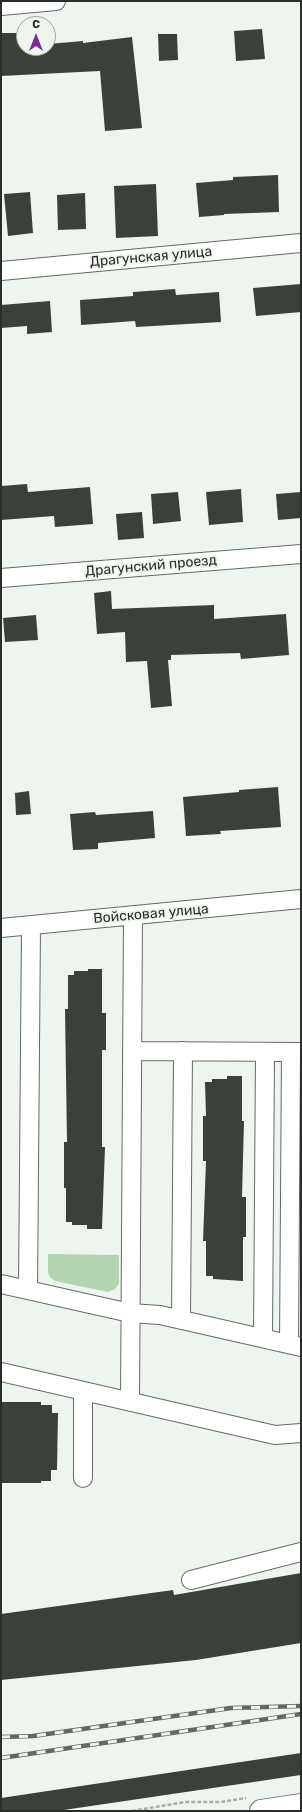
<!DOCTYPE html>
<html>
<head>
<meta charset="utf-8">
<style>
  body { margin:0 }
  #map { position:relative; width:302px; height:1812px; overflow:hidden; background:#eef5ee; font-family:Rubik,sans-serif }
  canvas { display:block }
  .frame { position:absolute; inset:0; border:2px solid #2b2d2a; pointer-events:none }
  .north { position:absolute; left:16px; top:16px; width:40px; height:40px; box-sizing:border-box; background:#eef5ee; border:1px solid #a0a5a0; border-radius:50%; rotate:0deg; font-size:11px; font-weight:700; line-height:16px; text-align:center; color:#2b2d2a }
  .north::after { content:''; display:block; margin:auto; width:14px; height:18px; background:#7e2a99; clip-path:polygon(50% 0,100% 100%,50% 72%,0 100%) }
</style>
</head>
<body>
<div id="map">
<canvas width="302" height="1812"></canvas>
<div class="frame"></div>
<div class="north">С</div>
</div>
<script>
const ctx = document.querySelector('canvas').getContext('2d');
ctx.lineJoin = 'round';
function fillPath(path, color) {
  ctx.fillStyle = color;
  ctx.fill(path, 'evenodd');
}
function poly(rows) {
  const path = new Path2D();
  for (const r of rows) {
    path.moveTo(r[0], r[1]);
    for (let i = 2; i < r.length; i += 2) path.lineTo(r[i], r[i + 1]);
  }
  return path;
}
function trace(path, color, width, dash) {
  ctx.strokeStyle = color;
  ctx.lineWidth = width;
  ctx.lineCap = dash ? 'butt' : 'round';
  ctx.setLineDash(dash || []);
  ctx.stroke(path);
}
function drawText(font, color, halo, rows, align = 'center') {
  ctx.font = font + ' Rubik,sans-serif';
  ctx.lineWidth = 4;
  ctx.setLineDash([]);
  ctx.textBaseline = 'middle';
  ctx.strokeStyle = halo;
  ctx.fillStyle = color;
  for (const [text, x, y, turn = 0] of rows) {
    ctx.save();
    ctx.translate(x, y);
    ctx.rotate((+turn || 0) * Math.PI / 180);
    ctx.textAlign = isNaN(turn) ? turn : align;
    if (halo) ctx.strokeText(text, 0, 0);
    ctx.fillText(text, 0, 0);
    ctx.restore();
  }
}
fillPath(poly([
  [48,1254,119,1255,119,1284,115,1289,108,1292,55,1281,50,1277,48,1273]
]), '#b2d4b1');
fillPath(poly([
  [262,29,265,59,236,61,234,31],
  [1,33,20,33,21,48,48,48,48,44,83,41,83,43,132,37,142,128,105,131,100,71,1,76],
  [158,34,177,34,178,60,159,61],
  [278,175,279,212,224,214,224,215,199,217,196,183,233,180,233,177],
  [156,184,158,236,116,238,114,186],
  [30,192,33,233,8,236,4,194],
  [85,193,86,229,58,230,57,195],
  [301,284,301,312,256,316,253,288],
  [175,289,176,295,219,292,221,322,136,327,135,321,81,325,80,300,133,296,133,292],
  [50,301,52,332,27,334,27,326,1,328,1,305],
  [27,484,28,492,90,487,93,524,55,527,54,516,1,520,1,486],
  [241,489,243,522,209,525,206,492],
  [178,492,181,521,153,524,151,494],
  [301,492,301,518,278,520,276,494],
  [142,512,144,538,118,540,116,514],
  [111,591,112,609,214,605,214,619,286,614,289,655,241,659,240,653,171,655,171,660,168,660,172,706,151,708,147,661,126,662,125,632,97,634,94,593],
  [36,615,38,640,5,642,3,618],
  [278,787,281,827,220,831,221,834,186,836,183,797,239,792,239,790],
  [29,791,31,814,16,815,15,793],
  [153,811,155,838,98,843,98,849,73,850,70,814,95,812,96,815],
  [88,969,102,969,102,1013,106,1013,106,1050,102,1050,102,1147,105,1147,102,1229,87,1229,87,1225,72,1225,72,1222,66,1222,66,1188,64,1188,64,1142,67,1142,65,1009,68,1009,68,975,74,975,74,971,88,971],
  [227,1076,242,1076,242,1121,244,1121,242,1197,246,1197,246,1237,243,1237,243,1281,213,1279,213,1276,206,1276,206,1241,203,1241,206,1161,203,1161,203,1116,206,1116,205,1082,212,1082,212,1079,227,1079],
  [2,1402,41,1402,41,1405,52,1405,52,1413,58,1413,57,1470,51,1470,51,1481,41,1481,41,1483,2,1483],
  [301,1573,301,1643,196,1660,1,1680,1,1614,173,1590,174,1595],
  [301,1753,301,1775,57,1811,1,1811,1,1798]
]), '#3b403b');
const minor = poly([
  [1,6,56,1],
  [1,271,301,243],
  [1,578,301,554],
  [1,928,301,899],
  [132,1051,301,1052],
  [1,1284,130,1313,160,1315,301,1347],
  [28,1290,31,925],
  [181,1319,183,1051],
  [263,1338,265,1052],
  [289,1344,291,1052],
  [1,1372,275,1435,301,1433],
  [130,1402,133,915],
  [83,1478,83,1391],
  [191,1580,301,1552]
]);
const major = poly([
  [261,1811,301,1805]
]);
trace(minor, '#646a64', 20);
trace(major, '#646a64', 24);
trace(poly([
  [132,1811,185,1802,221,1802,246,1798]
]), '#a9aea8', 2.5, [4, 2]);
trace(minor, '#fff', 18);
trace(major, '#fff', 22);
const rail = poly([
  [1,1737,33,1736,231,1708,301,1706],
  [1,1758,301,1714]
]);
trace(rail, '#646763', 4.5);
trace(rail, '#eef5ee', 3, [9]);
drawText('14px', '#2b2d2a', '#eef5ee', [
  ["Драгунская улица",151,257,-5],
  ["Драгунский проезд",151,566,-5],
  ["Войсковая улица",151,914,-5]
]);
</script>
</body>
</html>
